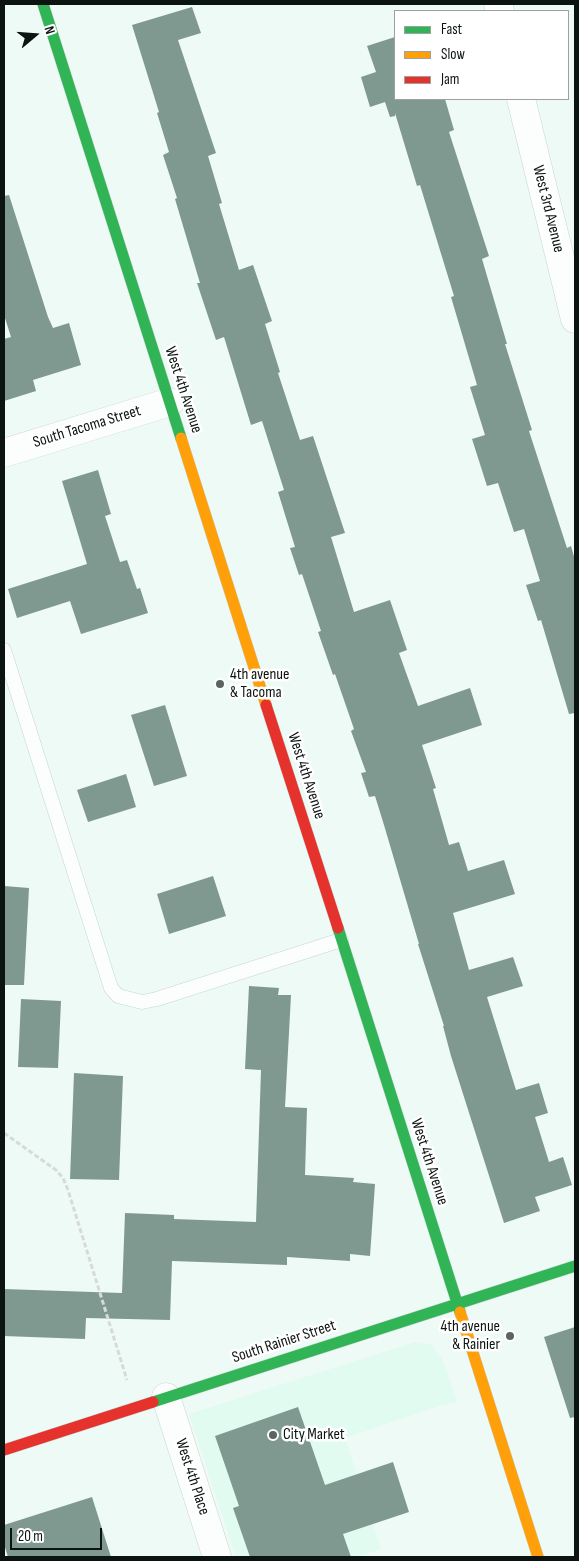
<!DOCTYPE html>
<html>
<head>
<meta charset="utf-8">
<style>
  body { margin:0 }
  #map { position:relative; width:579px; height:1561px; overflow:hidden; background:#eefaf5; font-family:"Sofia Sans Condensed",sans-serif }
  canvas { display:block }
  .frame { position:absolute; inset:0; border:5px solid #0b1411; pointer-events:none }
  .legend { position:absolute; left:394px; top:10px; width:175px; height:90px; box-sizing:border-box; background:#fff; border:1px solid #9da1a0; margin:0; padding:6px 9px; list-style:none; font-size:15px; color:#0b1411 }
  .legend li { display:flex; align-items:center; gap:10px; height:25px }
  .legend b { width:25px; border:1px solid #9da1a0 }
  .north { position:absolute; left:10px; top:10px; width:50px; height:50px; -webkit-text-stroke:4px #fff; paint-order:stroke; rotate:72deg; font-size:14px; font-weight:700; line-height:20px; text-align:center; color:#0b1411 }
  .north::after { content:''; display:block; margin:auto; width:18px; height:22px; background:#0b1411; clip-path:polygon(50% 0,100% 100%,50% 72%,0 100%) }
  .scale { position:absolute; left:10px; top:1528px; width:92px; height:22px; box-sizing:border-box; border:2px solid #0b1411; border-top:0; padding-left:6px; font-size:15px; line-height:18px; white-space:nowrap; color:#0b1411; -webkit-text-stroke:4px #fff; paint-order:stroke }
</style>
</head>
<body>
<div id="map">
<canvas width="579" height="1561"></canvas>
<div class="frame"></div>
<ul class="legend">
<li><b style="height:6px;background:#30b455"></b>Fast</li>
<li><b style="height:6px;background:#ff9f0a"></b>Slow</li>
<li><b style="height:6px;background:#e5322d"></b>Jam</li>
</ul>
<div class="north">N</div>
<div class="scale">20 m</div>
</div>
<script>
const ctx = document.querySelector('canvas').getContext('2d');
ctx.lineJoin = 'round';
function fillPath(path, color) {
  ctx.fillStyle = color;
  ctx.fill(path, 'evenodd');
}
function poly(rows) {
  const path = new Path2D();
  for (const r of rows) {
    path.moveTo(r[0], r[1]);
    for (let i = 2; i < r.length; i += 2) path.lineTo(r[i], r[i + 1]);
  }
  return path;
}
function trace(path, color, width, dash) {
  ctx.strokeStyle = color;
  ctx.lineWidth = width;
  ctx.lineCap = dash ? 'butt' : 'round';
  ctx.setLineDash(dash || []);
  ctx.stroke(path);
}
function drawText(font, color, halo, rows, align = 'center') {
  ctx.font = font + ' "Sofia Sans Condensed",sans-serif';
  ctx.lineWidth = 5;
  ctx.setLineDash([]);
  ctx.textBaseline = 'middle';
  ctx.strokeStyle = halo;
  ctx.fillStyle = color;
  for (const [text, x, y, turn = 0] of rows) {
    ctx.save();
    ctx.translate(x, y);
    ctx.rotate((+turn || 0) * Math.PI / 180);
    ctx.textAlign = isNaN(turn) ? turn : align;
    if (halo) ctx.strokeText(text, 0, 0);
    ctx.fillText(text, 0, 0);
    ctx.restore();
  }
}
fillPath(poly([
  [415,1342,431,1344,442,1358,457,1402,439,1406,345,1438,381,1549,357,1557,236,1557,189,1414]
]), '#e1fbf1');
fillPath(poly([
  [192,7,201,33,178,40,216,153,208,156,222,203,219,204,239,270,253,265,272,321,265,324,280,372,278,373,300,440,313,436,345,533,331,537,354,612,390,600,407,650,399,653,418,706,470,688,482,725,422,745,436,788,433,789,449,845,459,842,468,871,504,860,515,894,453,913,469,970,513,957,523,986,487,997,516,1090,539,1083,548,1113,535,1117,549,1162,563,1157,572,1185,535,1197,540,1211,504,1223,451,1056,443,1026,444,1026,418,944,419,944,384,825,375,796,369,797,361,773,366,772,351,731,354,729,335,674,333,675,318,632,321,631,302,574,299,575,290,548,295,547,278,492,284,490,262,421,251,425,224,337,216,340,197,283,200,283,175,199,177,198,163,155,169,152,157,113,159,112,132,25],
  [395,37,395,99,445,99,454,130,449,132,489,256,482,259,507,344,505,344,532,430,529,431,567,548,571,546,575,560,575,713,569,714,541,620,538,621,526,585,540,581,524,529,514,532,498,483,487,486,472,439,485,435,470,387,477,385,451,297,454,296,420,185,417,186,395,113,395,116,390,117,385,102,370,107,361,77,376,72,367,46],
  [9,195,48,317,53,328,69,323,81,365,33,380,36,391,4,401,4,339,11,337,4,315,4,196],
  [98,470,111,514,105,516,120,562,127,560,137,589,140,588,148,613,81,634,70,601,17,618,8,589,87,564,62,481],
  [165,705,187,776,154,786,131,715],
  [126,774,136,807,88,822,77,790],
  [213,876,226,916,169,934,157,894],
  [4,886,29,888,24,985,4,985],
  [249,986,279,988,278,995,291,995,285,1107,307,1108,305,1175,354,1178,353,1182,375,1184,370,1256,350,1254,350,1261,287,1257,287,1265,172,1261,170,1320,86,1318,85,1339,4,1336,4,1289,122,1293,125,1213,174,1215,174,1219,256,1222,261,1070,245,1069],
  [21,999,61,1001,58,1068,18,1067],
  [74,1073,123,1076,119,1180,70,1179],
  [575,1327,575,1417,570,1418,544,1337],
  [298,1407,325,1485,393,1462,409,1512,343,1534,351,1557,250,1557,233,1508,239,1506,215,1436],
  [92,1497,111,1557,8,1557,4,1544,4,1525]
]), '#7f9991');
const lane = poly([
  [4,650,111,988,118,996,142,1002,157,999,341,940]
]);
const street = poly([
  [498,4,500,11],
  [521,99,575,319],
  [4,453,170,402],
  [166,1397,217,1557]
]);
const fast = poly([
  [43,4,181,438],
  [338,928,460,1312],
  [153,1402,575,1266]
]);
const slow = poly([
  [181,438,266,705],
  [460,1312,538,1557]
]);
const jam = poly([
  [266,705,338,928],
  [4,1450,153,1402]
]);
trace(lane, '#cad5d0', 15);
trace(street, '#cad5d0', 29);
trace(fast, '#cad5d0', 12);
trace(slow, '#cad5d0', 12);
trace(jam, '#cad5d0', 12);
trace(poly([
  [4,1133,56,1170,63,1178,68,1190,127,1380]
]), '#d6dbd9', 3, [5, 2.5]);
trace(lane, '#fcfefe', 14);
trace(street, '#fcfefe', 28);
trace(fast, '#30b455', 11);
trace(slow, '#ff9f0a', 11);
trace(jam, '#e5322d', 11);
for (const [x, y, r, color] of [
  [220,684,5,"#5a6461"],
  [510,1336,5,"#5a6461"],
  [273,1435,5,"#5a6461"]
]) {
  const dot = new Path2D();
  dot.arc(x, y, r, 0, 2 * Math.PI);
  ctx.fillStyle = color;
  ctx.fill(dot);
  trace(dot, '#fff', 2);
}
drawText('16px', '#0b1411', '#fff', [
  ["West 3rd Avenue",548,209,76],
  ["West 4th Avenue",183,390,72],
  ["South Tacoma Street",87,427,-17],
  ["West 4th Avenue",306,776,72],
  ["West 4th Avenue",429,1162,72],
  ["South Rainier Street",284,1342,-18],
  ["West 4th Place",192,1477,72]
]);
drawText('16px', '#0b1411', '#fff', [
  ["4th avenue",230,675],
  ["& Tacoma",230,693],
  ["4th avenue",500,1327,"right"],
  ["& Rainier",500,1345,"right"],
  ["City Market",283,1435]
], 'left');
</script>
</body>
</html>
